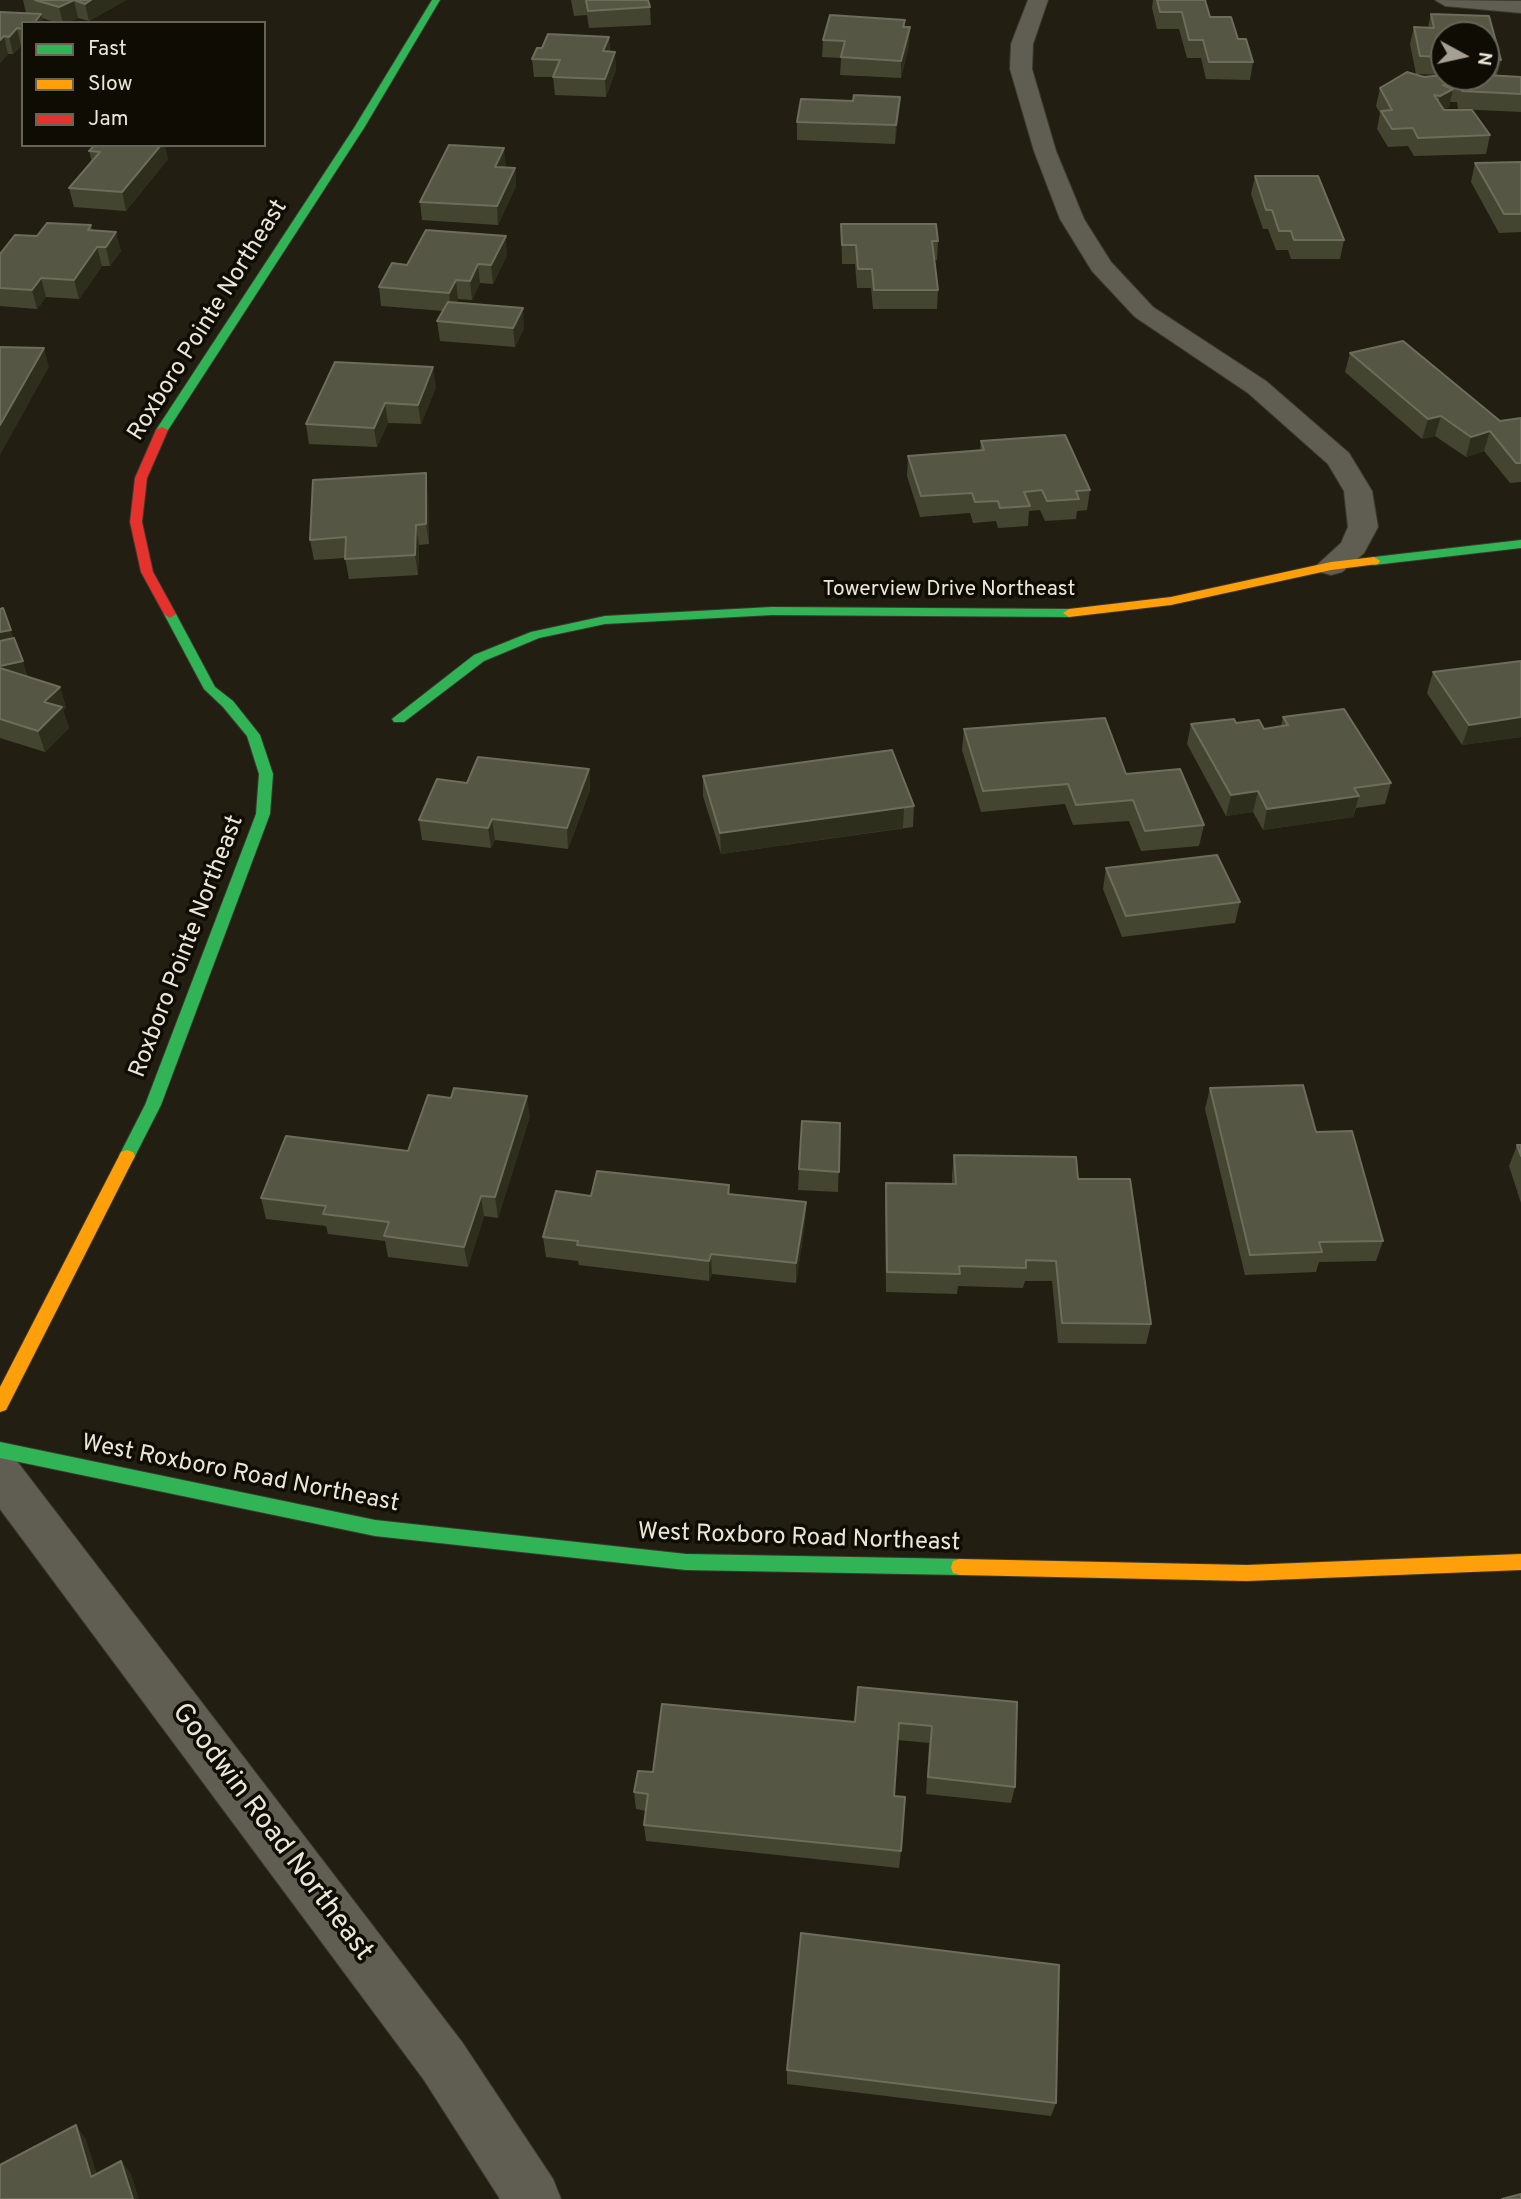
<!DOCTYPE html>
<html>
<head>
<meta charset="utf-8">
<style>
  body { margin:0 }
  #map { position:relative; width:1521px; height:2199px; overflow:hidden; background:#231e12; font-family:Overpass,sans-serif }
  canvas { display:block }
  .legend { position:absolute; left:21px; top:21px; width:245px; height:126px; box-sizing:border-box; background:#0f0c04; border:2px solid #676359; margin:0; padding:9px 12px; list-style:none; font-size:21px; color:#ebe6d8 }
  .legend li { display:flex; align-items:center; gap:14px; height:35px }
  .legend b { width:35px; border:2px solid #676359 }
  .north { position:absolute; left:1430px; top:21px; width:70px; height:70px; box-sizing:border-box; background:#0f0c04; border:2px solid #676359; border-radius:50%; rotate:98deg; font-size:19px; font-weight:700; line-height:28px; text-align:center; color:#ebe6d8 }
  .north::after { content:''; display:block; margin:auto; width:24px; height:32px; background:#a5a093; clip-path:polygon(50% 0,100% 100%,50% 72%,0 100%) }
</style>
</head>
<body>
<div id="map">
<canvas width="1521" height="2199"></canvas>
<ul class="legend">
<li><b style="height:9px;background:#30b455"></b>Fast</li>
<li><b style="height:9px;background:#ff9f0a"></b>Slow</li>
<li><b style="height:9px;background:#e5322d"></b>Jam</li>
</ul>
<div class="north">N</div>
</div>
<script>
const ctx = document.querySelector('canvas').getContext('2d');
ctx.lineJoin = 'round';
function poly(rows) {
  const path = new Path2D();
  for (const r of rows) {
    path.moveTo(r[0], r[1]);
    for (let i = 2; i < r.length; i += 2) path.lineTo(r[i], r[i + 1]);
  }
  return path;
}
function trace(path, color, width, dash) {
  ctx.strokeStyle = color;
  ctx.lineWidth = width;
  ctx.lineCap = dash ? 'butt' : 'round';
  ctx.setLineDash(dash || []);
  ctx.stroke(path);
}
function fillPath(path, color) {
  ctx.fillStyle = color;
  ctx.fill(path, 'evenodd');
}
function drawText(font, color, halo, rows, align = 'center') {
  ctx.font = font + ' Overpass,sans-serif';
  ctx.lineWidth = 7;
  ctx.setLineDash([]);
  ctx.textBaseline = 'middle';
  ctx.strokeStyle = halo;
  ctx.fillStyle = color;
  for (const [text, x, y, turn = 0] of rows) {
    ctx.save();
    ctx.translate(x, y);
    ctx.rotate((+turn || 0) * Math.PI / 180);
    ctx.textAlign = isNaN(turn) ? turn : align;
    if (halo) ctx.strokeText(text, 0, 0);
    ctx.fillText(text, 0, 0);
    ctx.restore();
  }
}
const street = poly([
  [1028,0,1048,0,1033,44,1032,69,1056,151,1084,219,1111,262,1153,307,1266,381,1349,453,1372,491,1378,527,1364,553,1342,572,1331,575,1320,572,1316,566,1341,543,1348,527,1344,491,1328,464,1248,393,1135,317,1092,271,1060,219,1034,151,1010,69,1011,44,1028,0],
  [1435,0,1521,1,1521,13,1445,6,1435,0],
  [0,1455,16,1460,462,2042,553,2179,561,2199,500,2199,424,2080,0,1509,0,1455]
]);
const fast = poly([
  [432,0,440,0,364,128,168,430,158,432,156,430,354,128,432,0],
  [1521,540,1521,548,1374,565,1368,561,1374,557,1521,540],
  [772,607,1069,609,1075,613,1069,617,772,615,605,624,539,638,484,661,404,722,394,722,392,719,474,655,531,632,605,616,772,607],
  [170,610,176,614,215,687,233,701,260,735,273,774,270,814,161,1105,133,1160,127,1162,121,1160,119,1156,145,1105,256,814,259,774,247,736,223,707,204,689,164,614,170,610],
  [0,1442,375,1520,686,1554,960,1559,967,1561,969,1567,967,1573,960,1575,686,1570,375,1536,0,1458,0,1442]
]);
const slow = poly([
  [1374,557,1380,561,1378,564,1331,570,1171,605,1069,617,1063,613,1069,609,1171,597,1331,562,1374,557],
  [127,1150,133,1152,135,1156,6,1410,0,1412,0,1387,119,1156,121,1152,127,1150],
  [1521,1554,1521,1570,1247,1581,960,1575,953,1573,951,1567,953,1561,960,1559,1247,1565,1521,1554]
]);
const jam = poly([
  [162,427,168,430,147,478,142,522,153,572,176,614,170,618,164,614,141,572,130,522,135,478,156,430,162,427]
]);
trace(street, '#3c3930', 2);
trace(fast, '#3c3930', 2);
trace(slow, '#3c3930', 2);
trace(jam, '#3c3930', 2);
fillPath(street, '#605d53');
fillPath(fast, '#30b455');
fillPath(slow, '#ff9f0a');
fillPath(jam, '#e5322d');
fillPath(poly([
  [23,0,126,0,89,21,78,18,67,23,57,23,42,18,44,23,23,23,23,46,21,46,13,54,8,54,0,63,0,12,26,13],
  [571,0,648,0,650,7,651,25,589,28,587,15,574,16],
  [1153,0,1157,0,1210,17,1238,39,1253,62,1250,80,1206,79,1201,58,1187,58,1179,29,1157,29,1152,8],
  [1431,14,1489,16,1501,60,1497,75,1521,77,1521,112,1458,109,1457,102,1450,102,1449,107,1444,110,1472,110,1490,135,1486,154,1414,156,1408,146,1388,147,1377,129,1380,113,1376,106,1380,88,1407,72,1424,77,1442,75,1416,74,1410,44,1414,27,1428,27],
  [1444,35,1486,35,1486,77,1444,77],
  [905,20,905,27,909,45,901,78,840,75,841,58,822,57,823,40],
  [609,37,610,51,616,69,606,97,555,95,553,77,534,77,532,59,542,48],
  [900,97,895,144,797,140,797,122,853,101],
  [89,151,168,159,126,211,74,207,69,188,92,162],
  [1521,162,1521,232,1499,233,1471,182,1475,163],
  [506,166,506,167,515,168,516,186,498,225,422,220,420,202],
  [1255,176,1344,240,1340,259,1291,259,1288,250,1276,250,1268,229,1263,229,1251,194],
  [841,224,938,241,937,260,934,260,938,290,937,309,873,309,871,288,857,288,855,264,842,264],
  [91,225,92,230,121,251,110,266,102,266,79,299,46,297,37,309,0,306,0,254,37,236],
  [507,255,493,284,480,283,472,300,458,299,456,303,524,328,515,347,440,341,437,321,443,311,381,306,379,287,407,265],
  [1350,353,1500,421,1521,418,1521,482,1510,483,1484,451,1466,457,1435,436,1422,439,1345,372],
  [436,387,421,424,388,423,377,447,309,444,306,424],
  [981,441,1090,490,1087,510,1077,511,1076,519,1045,521,1040,510,1029,511,1028,526,998,528,996,521,973,523,970,513,920,517,907,476,908,456,980,450],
  [428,493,429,544,419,545,418,575,349,579,345,558,314,560,310,540],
  [0,609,13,638,28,677,60,687,66,708,63,710,69,728,45,752,0,738],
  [1521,661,1521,737,1462,745,1427,693,1433,672],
  [1283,717,1391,783,1385,804,1356,808,1353,817,1263,830,1253,812,1226,816,1187,744,1191,724,1236,723,1264,729,1281,726],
  [964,729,1126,774,1204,825,1199,846,1141,851,1129,821,1073,825,1065,804,981,812,962,750],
  [589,769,590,790,568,849,495,840,491,848,422,840,419,820,467,783],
  [703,776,914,806,913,827,721,854,703,796],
  [1106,868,1240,902,1235,923,1122,937,1103,889],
  [1210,1088,1316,1132,1383,1241,1376,1261,1319,1262,1316,1272,1245,1275,1205,1109],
  [530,1116,498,1218,484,1216,468,1267,388,1257,385,1241,328,1234,326,1226,266,1219,261,1198,408,1151],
  [840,1123,838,1192,798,1190,799,1169],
  [1517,1145,1521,1145,1521,1203,1509,1166],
  [954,1155,1078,1179,1151,1324,1146,1344,1058,1343,1052,1281,1025,1281,1023,1288,958,1286,957,1294,886,1292,885,1203,886,1183,952,1184,952,1175],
  [729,1185,730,1194,806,1202,805,1223,796,1283,712,1274,709,1281,579,1265,578,1261,546,1257,543,1237,591,1196],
  [1017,1702,1015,1787,1011,1803,926,1794,929,1743,898,1740,894,1796,901,1851,899,1868,646,1841,644,1825,646,1811,636,1809,634,1792,653,1772,855,1722],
  [787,2070,1056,2103,1051,2116,787,2084]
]), '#434531');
fillPath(poly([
  [74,0,78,18,67,23,63,23,59,7],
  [91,0,126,0,89,21,85,4],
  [41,14,44,23,34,23],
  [910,27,909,45,901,78,901,61],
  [17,28,21,46,13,54,9,37],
  [4,36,8,54,0,63,0,40],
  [609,37,610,54,603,51],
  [615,52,616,69,606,97,605,79],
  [1453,89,1449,107,1436,114,1440,96],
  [900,97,899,115,895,144,896,125],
  [161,145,165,145,168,159,126,211,122,192],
  [504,148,506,166,497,185,495,167],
  [515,168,516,186,498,225,497,206],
  [116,232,121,251,110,266,106,247],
  [506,236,507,255,493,284,491,265],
  [97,247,102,266,79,299,74,280],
  [478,264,480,283,472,300,470,281],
  [41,278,46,297,37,309,32,290],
  [456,280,458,299,451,312,449,293],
  [523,308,524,328,515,347,513,328],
  [44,348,49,367,0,455,0,425],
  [433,367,436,387,421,424,418,405],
  [385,403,388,423,377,447,374,428],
  [1441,416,1435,436,1422,439,1428,419],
  [1490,431,1484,451,1466,457,1471,437],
  [426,473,428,493,429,544,426,524],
  [416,525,419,545,418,575,415,555],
  [11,630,17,650,0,654,0,632],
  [23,661,29,682,0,679,0,666],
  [60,687,66,708,63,710,69,728,45,752,38,731,44,702],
  [1521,717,1521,737,1462,745,1469,725],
  [589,769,590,790,568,849,567,828],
  [1258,791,1253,812,1226,816,1231,795],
  [1359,796,1353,817,1263,830,1267,809],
  [904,808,903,828,721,854,720,833],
  [492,819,495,840,491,848,488,828],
  [527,1096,530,1116,498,1218,495,1197],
  [481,1196,484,1216,468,1267,464,1247],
  [806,1202,805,1223,796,1283,796,1263],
  [711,1254,712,1274,709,1281,709,1261],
  [76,2125,86,2139,102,2190,91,2177],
  [121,2161,131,2174,139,2199,133,2199]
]), '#2e2e1d');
const building = poly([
  [35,0,91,0,85,4,74,0,59,7,35,0],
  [586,0,648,0,650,7,588,11,586,0],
  [1157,0,1205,0,1210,17,1231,17,1238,39,1246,39,1253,62,1209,62,1203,40,1189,40,1182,12,1160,12,1157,0],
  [0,12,41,14,34,23,23,23,23,29,17,28,9,37,4,36,0,40,0,12],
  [1431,14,1489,16,1501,60,1486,59,1486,35,1444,35,1444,57,1420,56,1414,27,1434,28,1431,14],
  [830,15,905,20,903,27,910,27,901,61,841,57,845,41,823,40,830,15],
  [548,34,609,37,603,51,615,52,605,79,553,77,560,60,532,59,537,48,542,48,548,34],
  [1407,72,1424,77,1444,75,1444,77,1486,77,1486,75,1521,77,1521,94,1462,91,1461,84,1443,85,1453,89,1440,96,1434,95,1444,110,1472,110,1490,135,1418,138,1413,128,1392,129,1381,111,1392,110,1380,88,1407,72],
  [854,95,900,97,896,125,797,122,801,99,853,101,854,95],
  [95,145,161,145,122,192,69,188,100,152,89,151,95,145],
  [449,145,504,148,495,167,515,168,497,206,420,202,449,145],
  [1521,162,1521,214,1504,214,1475,163,1521,162],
  [1255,176,1318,176,1344,240,1294,240,1291,231,1279,231,1272,210,1266,210,1255,176],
  [47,223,91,225,88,230,116,232,106,247,97,247,74,280,41,278,32,290,0,288,0,254,15,235,37,236,47,223],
  [841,224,936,224,938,241,932,241,938,290,874,290,872,269,858,269,856,245,842,245,841,224],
  [426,230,506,236,491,265,478,264,470,281,456,280,449,293,379,287,392,263,407,265,426,230],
  [448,302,523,308,513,328,437,321,448,302],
  [1403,341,1500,421,1521,418,1521,463,1516,463,1490,431,1471,437,1441,416,1428,419,1350,353,1403,341],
  [0,347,44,348,0,425,0,347],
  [335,362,433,367,418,405,385,403,374,428,306,424,335,362],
  [1065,435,1090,490,1076,491,1079,499,1047,501,1042,490,1024,492,1030,506,1000,508,998,501,975,502,972,493,921,496,908,456,984,450,981,441,1065,435],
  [426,473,426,524,416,525,415,555,345,559,346,537,310,540,313,480,426,473],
  [3,608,11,630,0,632,0,609,3,608],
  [14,638,23,661,0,666,0,641,14,638],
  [1521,661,1521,717,1469,725,1433,672,1521,661],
  [0,668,60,687,44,702,62,707,38,731,0,719,0,668],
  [1344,709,1391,783,1354,788,1359,796,1267,809,1258,791,1231,795,1191,724,1234,719,1236,723,1259,720,1264,729,1288,725,1283,717,1344,709],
  [1105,718,1126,774,1180,769,1204,825,1145,831,1133,800,1076,805,1068,784,983,791,964,729,1105,718],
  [892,750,914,806,720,833,703,776,892,750],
  [478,757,589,769,567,828,492,819,488,828,419,820,437,779,467,783,478,757],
  [1217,855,1240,902,1126,916,1106,868,1217,855],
  [1303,1085,1316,1132,1352,1131,1383,1241,1319,1242,1322,1252,1250,1255,1210,1088,1303,1085],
  [454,1088,527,1096,495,1197,481,1196,464,1247,384,1236,389,1222,323,1214,326,1206,261,1198,286,1136,408,1151,428,1095,451,1098,454,1088],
  [802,1121,840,1123,839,1172,799,1169,802,1121],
  [1517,1145,1521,1145,1521,1156,1517,1145],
  [954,1155,1076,1157,1078,1179,1130,1179,1151,1324,1062,1323,1056,1261,1026,1260,1026,1268,959,1266,960,1274,887,1272,886,1183,956,1184,954,1155],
  [597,1171,729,1185,728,1194,806,1202,796,1263,711,1254,709,1261,577,1245,578,1241,543,1237,556,1191,591,1196,597,1171],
  [858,1687,1017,1702,1015,1787,928,1777,932,1726,899,1723,894,1796,905,1797,901,1851,644,1825,648,1794,634,1792,638,1771,653,1772,662,1704,855,1722,858,1687],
  [801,1933,1059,1965,1056,2103,787,2070,801,1933],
  [76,2125,91,2177,121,2161,133,2199,0,2199,0,2165,76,2125],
  [1521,2194,1521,2199,1502,2199,1521,2194]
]);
fillPath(building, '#555643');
trace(building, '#6c6d5a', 2);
drawText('21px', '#ebe6d8', '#0f0c04', [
  ["Towerview Drive Northeast",949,591]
]);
drawText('24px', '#ebe6d8', '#0f0c04', [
  ["Roxboro Pointe Northeast",209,321,-58],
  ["Roxboro Pointe Northeast",188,947,-69],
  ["West Roxboro Road Northeast",240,1475,11],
  ["West Roxboro Road Northeast",799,1539,2]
]);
drawText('28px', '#ebe6d8', '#0f0c04', [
  ["Goodwin Road Northeast",271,1833,53]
]);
</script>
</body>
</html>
